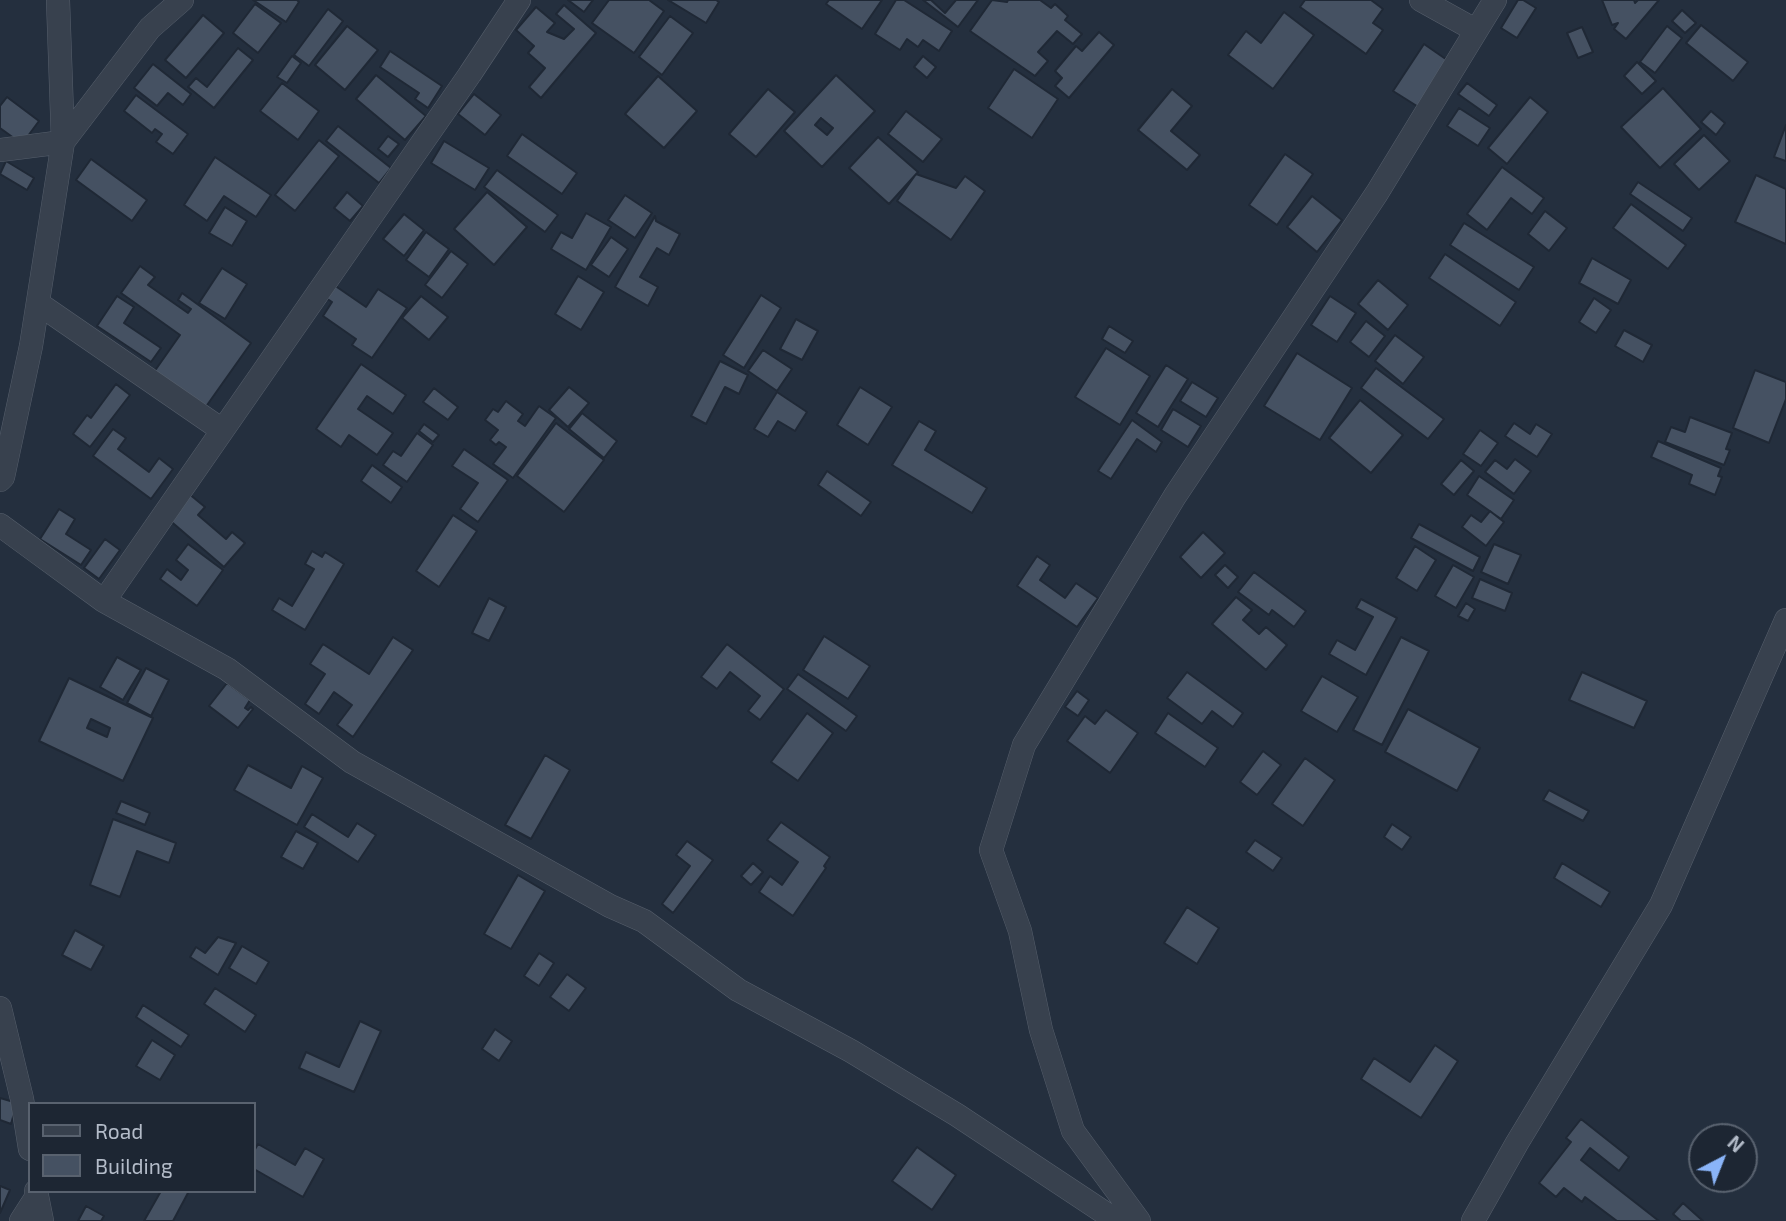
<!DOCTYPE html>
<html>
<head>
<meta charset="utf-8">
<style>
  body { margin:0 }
  #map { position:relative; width:1786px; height:1221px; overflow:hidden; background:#242f3e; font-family:"Exo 2",sans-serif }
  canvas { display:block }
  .legend { position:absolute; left:28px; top:1102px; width:228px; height:91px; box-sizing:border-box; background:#1d2633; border:2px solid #59626f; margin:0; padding:9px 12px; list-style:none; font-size:21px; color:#b4bcc9 }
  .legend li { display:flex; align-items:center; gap:14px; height:35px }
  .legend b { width:35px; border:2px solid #59626f }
  .north { position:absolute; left:1688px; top:1123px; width:70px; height:70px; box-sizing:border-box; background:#1d2633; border:2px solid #59626f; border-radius:50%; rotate:42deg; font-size:19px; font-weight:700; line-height:28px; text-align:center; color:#b4bcc9 }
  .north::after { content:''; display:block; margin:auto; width:24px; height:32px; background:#8ab4f8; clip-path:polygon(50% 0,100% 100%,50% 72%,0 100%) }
</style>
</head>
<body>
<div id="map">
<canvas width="1786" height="1221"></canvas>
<ul class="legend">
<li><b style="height:9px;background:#38414e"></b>Road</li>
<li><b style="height:19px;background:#455162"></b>Building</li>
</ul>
<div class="north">N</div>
</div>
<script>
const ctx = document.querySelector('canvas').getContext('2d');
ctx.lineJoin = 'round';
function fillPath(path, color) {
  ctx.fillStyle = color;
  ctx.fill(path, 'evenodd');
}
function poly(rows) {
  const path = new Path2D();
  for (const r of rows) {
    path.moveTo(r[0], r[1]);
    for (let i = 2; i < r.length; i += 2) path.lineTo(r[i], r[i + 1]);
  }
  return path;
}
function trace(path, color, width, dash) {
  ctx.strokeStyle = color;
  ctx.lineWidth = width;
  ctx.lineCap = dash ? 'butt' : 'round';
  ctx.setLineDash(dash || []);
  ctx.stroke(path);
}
const building = poly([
  [253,0,297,0,299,2,286,22,253,0],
  [568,0,593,0,584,12,568,0],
  [609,0,649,0,664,11,634,53,592,23,609,0],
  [668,0,716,0,719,2,706,23,668,0],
  [829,0,882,0,862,29,826,4,829,0],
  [896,0,904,0,952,31,939,51,923,40,918,47,907,39,900,50,875,34,896,0],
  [923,0,931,0,945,13,956,0,978,0,958,27,923,0],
  [992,0,1007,2,1008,0,1040,0,1051,8,1055,4,1068,16,1065,20,1082,34,1073,44,1057,31,1038,52,1048,61,1035,76,970,31,992,0],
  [1305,0,1371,0,1383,9,1373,23,1383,30,1366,54,1300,7,1305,0],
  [1518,0,1523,0,1536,8,1517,38,1501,28,1518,0],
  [1602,0,1634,0,1635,3,1638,0,1659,0,1626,39,1614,29,1618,23,1612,25,1602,0],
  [255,4,281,23,258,53,233,33,255,4],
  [564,5,596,33,541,98,529,87,545,68,528,53,534,46,516,30,536,7,555,23,547,32,564,39,574,29,556,14,564,5],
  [328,9,343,21,309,66,294,55,328,9],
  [1682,10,1696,23,1685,33,1672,21,1682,10],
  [1284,12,1314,35,1273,89,1228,55,1246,31,1261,43,1284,12],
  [203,15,224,33,186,78,165,60,203,15],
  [670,16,693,33,662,75,639,57,670,16],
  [1701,25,1748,62,1733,81,1686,43,1701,25],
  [347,26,378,50,345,90,315,65,347,26],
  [1667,26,1682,38,1655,73,1640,62,1667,26],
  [1582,27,1593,52,1578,58,1567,33,1582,27],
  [1099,32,1114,45,1069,98,1055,86,1062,78,1055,71,1076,46,1082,51,1099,32],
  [1424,44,1450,62,1420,108,1393,91,1424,44],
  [238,48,253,60,214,108,188,87,196,78,207,87,238,48],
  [390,51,442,86,428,108,415,99,419,93,380,67,390,51],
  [292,56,301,63,287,83,277,77,292,56],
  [923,56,936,67,927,78,914,67,923,56],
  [1637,62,1656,81,1642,94,1624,76,1637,62],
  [153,64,191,94,183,105,168,93,157,106,134,88,153,64],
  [1014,69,1058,99,1032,138,988,108,1014,69],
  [376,75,426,116,405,140,356,99,376,75],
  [836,75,875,111,822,167,784,131,836,75],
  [821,118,833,128,827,135,815,125,821,118],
  [658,76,697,111,664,148,625,114,658,76],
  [282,83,319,111,298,140,260,111,282,83],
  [1467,83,1497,105,1489,116,1458,94,1467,83],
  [1663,88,1701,129,1660,168,1621,127,1663,88],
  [768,89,795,112,756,157,729,134,768,89],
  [1172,89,1192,106,1171,131,1200,155,1187,170,1138,130,1172,89],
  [474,94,501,115,485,135,458,114,474,94],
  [136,95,188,134,173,154,156,142,162,134,155,129,152,133,124,111,136,95],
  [7,97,39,121,22,144,0,128,0,106,7,97],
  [1530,97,1548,112,1507,164,1488,148,1530,97],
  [1459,108,1490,128,1478,146,1447,126,1459,108],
  [906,111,942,139,923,162,888,134,906,111],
  [1711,111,1725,123,1716,135,1701,122,1711,111],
  [1786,125,1786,161,1774,157,1786,125],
  [338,126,391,168,379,183,326,141,338,126],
  [522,134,577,173,562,194,507,156,522,134],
  [1704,135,1730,161,1699,190,1674,164,1704,135],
  [388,136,399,144,388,157,378,149,388,136],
  [878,137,918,172,889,204,849,168,878,137],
  [319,140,339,156,295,211,275,195,319,140],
  [444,141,489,168,475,190,431,163,444,141],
  [1285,154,1313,174,1277,225,1249,205,1285,154],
  [215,157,271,195,256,217,224,196,207,221,184,205,215,157],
  [91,159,147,200,132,221,76,180,91,159],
  [6,161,34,178,27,190,0,174,6,161],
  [1502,167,1544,198,1532,214,1511,198,1487,230,1467,214,1502,167],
  [497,170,558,215,545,232,484,187,497,170],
  [916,174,956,188,965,176,985,191,951,240,897,201,916,174],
  [1756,175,1786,189,1786,244,1735,222,1756,175],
  [1638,182,1692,218,1683,231,1630,194,1638,182],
  [347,192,363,206,350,221,334,208,347,192],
  [487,192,527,227,494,265,454,229,487,192],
  [625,195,652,213,635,238,608,220,625,195],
  [1312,196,1342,220,1317,252,1287,227,1312,196],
  [1631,204,1686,245,1668,269,1613,228,1631,204],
  [225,207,247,221,232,246,209,233,225,207],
  [1545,211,1567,228,1549,251,1528,234,1545,211],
  [586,213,611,227,586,270,551,249,561,232,572,238,586,213],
  [404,214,424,230,404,256,383,239,404,214],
  [655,216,656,221,680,234,669,255,657,248,640,277,658,287,648,306,615,287,655,216],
  [1464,223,1534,267,1519,290,1450,245,1464,223],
  [426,232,449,249,429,277,406,260,426,232],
  [611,237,628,249,609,277,591,265,611,237],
  [451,251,468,264,442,298,425,285,451,251],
  [1445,254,1516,302,1500,326,1429,278,1445,254],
  [1592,258,1631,280,1618,304,1579,283,1592,258],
  [140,266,155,277,148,285,188,313,191,309,178,300,182,293,251,343,205,408,154,372,180,335,121,293,140,266],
  [222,268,247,284,225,319,199,303,222,268],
  [578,276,604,292,581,330,555,314,578,276],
  [1378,280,1408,305,1388,330,1358,304,1378,280],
  [334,285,366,307,378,289,407,308,372,358,352,345,356,339,323,316,332,302,326,298,334,285],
  [761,295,781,308,744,368,723,355,761,295],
  [117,296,134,307,124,323,161,348,151,362,97,326,117,296],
  [421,296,448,317,429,340,402,318,421,296],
  [1330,296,1356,313,1337,342,1311,325,1330,296],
  [1594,298,1611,310,1596,333,1579,322,1594,298],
  [796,319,818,331,802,360,780,349,796,319],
  [1366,321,1385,336,1369,357,1350,342,1366,321],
  [1109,326,1133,341,1125,353,1102,339,1109,326],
  [1624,330,1652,345,1643,362,1615,346,1624,330],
  [1395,335,1424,357,1403,384,1375,361,1395,335],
  [1106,348,1150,376,1120,425,1075,397,1106,348],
  [763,350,792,369,777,391,748,371,763,350],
  [1297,353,1352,388,1320,440,1264,406,1297,353],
  [720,361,748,375,739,394,725,387,706,424,691,416,720,361],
  [361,364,406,395,393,414,367,396,358,409,393,433,377,455,349,435,341,447,316,429,361,364],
  [1166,365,1188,379,1158,427,1136,413,1166,365],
  [1376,368,1444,419,1428,439,1361,388,1376,368],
  [1755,370,1786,382,1786,399,1769,443,1733,428,1755,370],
  [1192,382,1218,398,1206,417,1180,401,1192,382],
  [116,384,130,395,90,447,73,434,87,415,91,418,116,384],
  [569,387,589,403,568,427,549,410,569,387],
  [860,387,892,407,868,445,837,425,860,387],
  [434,388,458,407,448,420,423,402,434,388],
  [777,392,807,412,795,431,778,421,768,437,754,429,777,392],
  [1360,400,1403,435,1371,473,1329,438,1360,400],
  [506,401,523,414,518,421,525,426,539,406,556,418,513,478,493,464,506,447,499,442,496,445,490,440,498,430,485,420,493,409,498,412,506,401],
  [1173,409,1201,426,1188,447,1161,430,1173,409],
  [582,413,617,441,604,458,569,429,582,413],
  [1690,417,1732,433,1726,449,1730,450,1724,465,1665,442,1671,427,1685,432,1690,417],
  [1132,420,1162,442,1156,452,1137,439,1111,479,1098,471,1132,420],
  [919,421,936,431,925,450,987,488,972,513,892,465,919,421],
  [556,423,604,460,564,512,517,476,556,423],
  [1514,423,1530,434,1536,424,1552,434,1537,457,1505,436,1514,423],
  [424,424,439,435,433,442,419,431,424,424],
  [113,429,126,438,118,449,149,472,159,458,173,469,151,499,93,456,113,429],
  [1480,430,1498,443,1481,466,1463,454,1480,430],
  [417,433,433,445,407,482,383,465,393,451,401,456,417,433],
  [1658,441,1721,468,1718,476,1722,477,1715,495,1689,484,1692,475,1651,457,1658,441],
  [464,449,508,480,478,522,460,509,478,483,452,466,464,449],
  [1515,459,1531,471,1514,494,1485,472,1495,460,1507,469,1515,459],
  [1461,460,1474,471,1454,495,1441,484,1461,460],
  [372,465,402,487,391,503,361,481,372,465],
  [827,471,871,502,861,516,818,485,827,471],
  [1479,476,1514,500,1501,519,1467,495,1479,476],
  [188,493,205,507,198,515,226,539,232,532,245,543,224,567,167,518,188,493],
  [59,509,75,519,66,534,91,550,81,565,40,539,59,509],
  [1490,511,1504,522,1486,546,1462,527,1471,515,1481,522,1490,511],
  [453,515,477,531,439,587,416,571,453,515],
  [1419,524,1480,557,1473,571,1411,538,1419,524],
  [1203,532,1225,553,1201,578,1180,557,1203,532],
  [105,539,120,550,99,579,84,568,105,539],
  [188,544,223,570,197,606,160,579,167,569,181,580,188,570,176,560,188,544],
  [1494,544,1521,555,1508,584,1481,572,1494,544],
  [1415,546,1436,560,1417,591,1396,578,1415,546],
  [312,551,322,557,325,552,344,564,305,630,272,610,279,598,292,606,314,569,305,564,312,551],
  [1037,556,1050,565,1040,580,1065,598,1076,583,1098,598,1077,627,1017,586,1037,556],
  [1225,565,1238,577,1228,588,1215,575,1225,565],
  [1453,565,1474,577,1456,608,1435,596,1453,565],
  [1254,572,1306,611,1294,627,1272,610,1269,615,1238,592,1254,572],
  [1480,579,1512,593,1505,611,1472,598,1480,579],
  [1236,597,1252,610,1243,620,1259,634,1266,627,1287,645,1266,670,1212,624,1236,597],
  [489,598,506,607,489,641,472,633,489,598],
  [1361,599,1397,618,1366,675,1329,654,1337,640,1355,650,1373,617,1356,608,1361,599],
  [1466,603,1475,609,1468,621,1458,616,1466,603],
  [824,636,870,666,848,699,803,670,824,636],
  [393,637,413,650,353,737,337,725,352,705,334,692,319,714,305,704,325,674,310,664,323,644,369,674,393,637],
  [1401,637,1429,651,1382,745,1353,730,1401,637],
  [727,644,784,689,760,720,748,711,760,696,730,672,717,689,701,677,727,644],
  [117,657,141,670,123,700,100,687,117,657],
  [146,668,169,680,151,716,127,703,146,668],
  [1187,672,1243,713,1233,727,1212,711,1202,724,1167,698,1187,672],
  [1582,672,1647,701,1634,728,1569,700,1582,672],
  [798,674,857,716,846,731,787,689,798,674],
  [1322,676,1358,697,1337,732,1301,711,1322,676],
  [69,678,153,718,123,781,39,741,69,678],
  [91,719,110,728,107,737,87,728,91,719],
  [227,683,250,700,245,708,248,710,251,707,253,709,238,728,209,706,227,683],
  [1077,691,1089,700,1078,716,1065,707,1077,691],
  [1408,709,1480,748,1457,791,1385,752,1408,709],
  [1106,710,1138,733,1110,773,1067,741,1085,716,1095,724,1106,710],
  [807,713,833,733,798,781,771,762,807,713],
  [1168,713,1218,748,1205,767,1155,733,1168,713],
  [1263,751,1281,765,1257,795,1240,782,1263,751],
  [545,755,570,770,531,839,505,825,545,755],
  [1305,758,1335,780,1303,826,1272,804,1305,758],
  [248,765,291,788,302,766,323,778,297,825,234,790,248,765],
  [1549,790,1589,811,1583,821,1543,800,1549,790],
  [121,801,150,813,145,825,116,813,121,801],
  [312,814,348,837,357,823,376,835,358,862,304,827,312,814],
  [113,819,176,843,169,863,137,851,120,897,90,885,113,819],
  [781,822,830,857,824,866,826,868,793,916,759,892,770,876,782,885,798,862,767,840,781,822],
  [1392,824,1411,837,1402,850,1384,837,1392,824],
  [296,831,318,843,303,869,281,857,296,831],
  [1255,840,1282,858,1273,871,1246,852,1255,840],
  [687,841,713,860,673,913,662,904,690,866,676,855,687,841],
  [753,863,763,872,751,885,741,876,753,863],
  [1562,863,1610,892,1601,907,1554,878,1562,863],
  [518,875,545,891,511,949,484,934,518,875],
  [1187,907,1219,928,1197,964,1164,943,1187,907],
  [75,930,104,946,91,970,62,955,75,930],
  [218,937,236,943,218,975,190,957,196,947,205,953,218,937],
  [242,946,269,962,256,984,229,968,242,946],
  [539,953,554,963,539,986,524,976,539,953],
  [567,974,586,988,569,1011,550,997,567,974],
  [215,988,256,1015,245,1032,204,1004,215,988],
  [143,1005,189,1035,181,1047,136,1017,143,1005],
  [360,1021,381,1031,354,1092,299,1068,306,1052,339,1067,360,1021],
  [495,1029,512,1041,499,1061,482,1049,495,1029],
  [152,1040,175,1055,160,1080,136,1066,152,1040],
  [1435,1045,1458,1061,1421,1118,1361,1079,1374,1058,1410,1082,1435,1045],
  [0,1098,17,1103,11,1124,0,1120,0,1098],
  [1581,1119,1629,1157,1619,1171,1590,1148,1581,1160,1659,1221,1617,1221,1585,1197,1582,1202,1564,1188,1556,1197,1539,1183,1571,1142,1566,1138,1581,1119],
  [258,1144,295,1165,305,1148,324,1159,303,1197,254,1169,254,1151,258,1144],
  [917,1147,956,1175,932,1210,892,1181,917,1147],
  [0,1186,10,1190,0,1213,0,1186],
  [161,1191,189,1191,173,1221,144,1221,161,1191],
  [1683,1203,1703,1221,1681,1221,1673,1214,1683,1203],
  [86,1206,104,1216,101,1221,78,1221,86,1206]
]);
fillPath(building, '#455162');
trace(building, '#1f2835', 2);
const minor = poly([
  [58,0,63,142,150,28,182,0],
  [1421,0,1475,30],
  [0,150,63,142,31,346,3,477,0,480],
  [39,304,222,430],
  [0,525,104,601,470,74,519,0],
  [104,601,227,669,352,762,610,906,644,921,738,990,851,1051,957,1115,1117,1221],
  [0,1008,22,1099,30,1149],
  [36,1191,42,1221],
  [21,1221,37,1196],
  [1139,1221,1073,1131,1041,1030,1020,931,991,850,1024,745,1175,496,1377,193,1495,0],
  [1473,1221,1517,1143,1661,905,1786,620]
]);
trace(minor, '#565f6c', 24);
trace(minor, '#38414e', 23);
</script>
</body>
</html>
